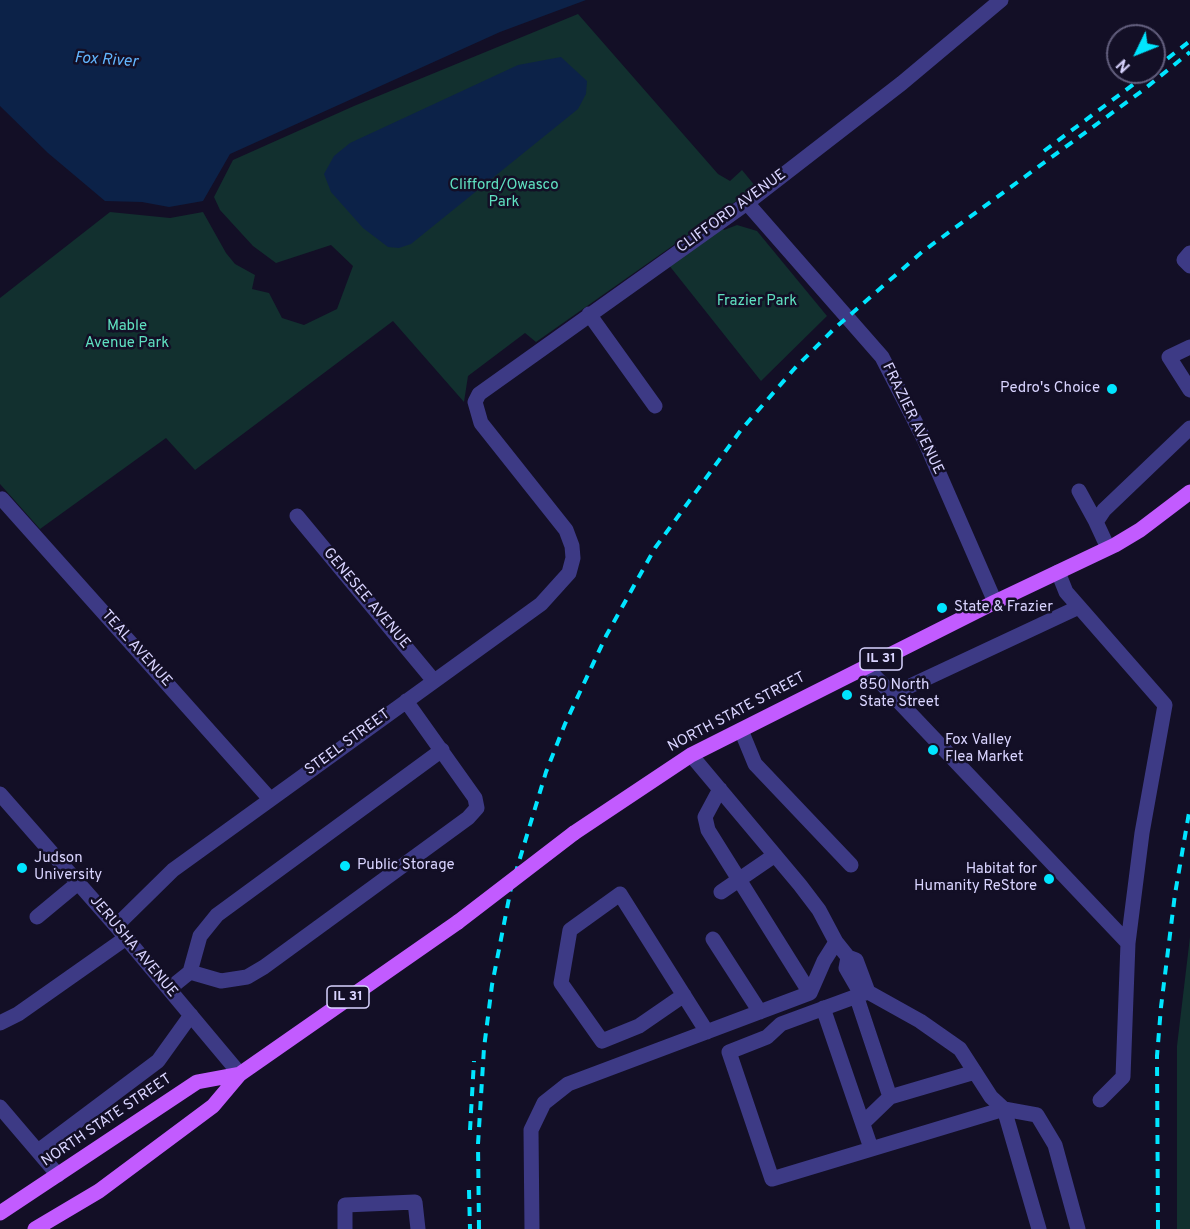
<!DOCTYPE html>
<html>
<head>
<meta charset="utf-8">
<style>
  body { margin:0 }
  #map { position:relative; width:1190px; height:1229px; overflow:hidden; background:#130f26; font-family:Overpass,sans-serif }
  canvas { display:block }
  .north { position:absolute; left:1106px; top:24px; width:60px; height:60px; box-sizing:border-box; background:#130f26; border:2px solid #625e7d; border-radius:50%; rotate:227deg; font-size:16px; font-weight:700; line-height:24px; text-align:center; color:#d9d4ff }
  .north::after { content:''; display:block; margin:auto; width:21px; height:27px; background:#00e5ff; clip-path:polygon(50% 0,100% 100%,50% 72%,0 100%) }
</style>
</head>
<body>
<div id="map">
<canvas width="1190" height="1229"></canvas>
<div class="north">N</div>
</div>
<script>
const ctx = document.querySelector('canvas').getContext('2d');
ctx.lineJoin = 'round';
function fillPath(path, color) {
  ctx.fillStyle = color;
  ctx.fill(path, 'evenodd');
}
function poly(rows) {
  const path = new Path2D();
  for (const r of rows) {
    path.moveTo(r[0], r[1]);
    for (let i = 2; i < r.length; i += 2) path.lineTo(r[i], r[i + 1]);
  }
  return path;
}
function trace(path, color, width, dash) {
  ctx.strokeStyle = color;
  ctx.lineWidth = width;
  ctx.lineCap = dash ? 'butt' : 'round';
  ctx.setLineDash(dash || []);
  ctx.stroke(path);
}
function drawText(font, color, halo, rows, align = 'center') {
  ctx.font = font + ' Overpass,sans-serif';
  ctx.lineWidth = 5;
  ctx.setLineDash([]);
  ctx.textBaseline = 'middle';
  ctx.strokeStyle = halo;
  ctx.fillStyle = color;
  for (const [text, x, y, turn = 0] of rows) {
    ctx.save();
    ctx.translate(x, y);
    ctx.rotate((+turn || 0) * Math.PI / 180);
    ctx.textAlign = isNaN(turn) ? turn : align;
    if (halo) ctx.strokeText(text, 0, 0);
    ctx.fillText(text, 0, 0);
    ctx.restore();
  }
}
fillPath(poly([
  [578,14,718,174,730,181,742,170,756,187,536,342,525,333,468,376,464,402,393,321,195,470,166,438,40,529,0,484,0,298,110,212,170,218,203,212,226,253,235,264,255,275,252,289,269,293,282,318,304,325,337,309,353,266,331,245,276,263,253,246,220,210,214,197,233,160,354,106],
  [737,225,757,231,827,316,761,381,668,264,721,226,724,230],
  [1190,937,1190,1229,1177,1229,1177,1046]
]), '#12302f');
fillPath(poly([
  [0,0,586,0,500,32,230,154,203,201,169,207,142,202,105,201,48,153,0,106],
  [561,57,587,81,586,94,578,109,411,244,399,248,388,247,363,228,331,192,324,174,334,156,350,143,518,65]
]), '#0c2248');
trace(poly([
  [747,203,882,357,924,439,995,602],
  [1190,253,1184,260,1190,266],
  [589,314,655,406],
  [1190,347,1169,357,1190,390],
  [1079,491,1096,522],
  [0,500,2,499,270,799],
  [297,516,434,681],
  [1108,548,1096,522,1104,510,1190,428],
  [866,667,1128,943,1142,833,1165,705,1066,592,1058,572],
  [893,694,1079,607],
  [741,730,755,764,851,865],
  [720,789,705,817,708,830,810,993],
  [0,794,116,926,240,1074],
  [721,892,775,855],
  [37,917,78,883],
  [116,926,173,870,541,604,569,573,573,558,572,546,566,530,481,423,475,402,479,394,747,203,902,83,1001,0],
  [713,939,760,1012],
  [836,942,848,957,856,960,868,992],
  [848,957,846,968,861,994],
  [190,972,221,981,247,977,264,967,468,818,477,808,475,798,406,701],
  [169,989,190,972,200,936,217,915,442,750],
  [684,995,639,1026,602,1041,561,983,570,930,620,894,707,1032],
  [856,995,890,1097],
  [823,1008,871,1148],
  [0,1023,18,1014,126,938],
  [1100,1100,1123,1077,1128,943],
  [0,1107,58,1175],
  [863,1123,890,1097,975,1072],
  [38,1151,158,1061,191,1015],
  [345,1229,345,1205,415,1202,418,1229],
  [532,1229,531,1130,544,1103,568,1084,810,993,824,961,836,942,819,910,800,885,691,755],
  [1039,1229,1004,1109,991,1097,960,1049,920,1021,868,992,781,1024,767,1037,729,1052,772,1179,1004,1109,1037,1115,1055,1145,1078,1229]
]), '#3d3a85', 15);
trace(poly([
  [574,833,691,755,995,602,1115,545,1140,530,1190,492],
  [0,1213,197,1082,240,1074],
  [35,1229,99,1191,213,1106,240,1074,458,922]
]), '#c25bff', 15);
trace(poly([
  [1154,69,1190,41],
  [1044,151,1150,72],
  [470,1130,474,1061],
  [469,1190,470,1229],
  [479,1229,478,1144,484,1048,492,985,511,888,546,772,565,724,606,636,655,548,741,430,795,368,835,328,922,252,1142,91,1190,52],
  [1158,1229,1157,1056,1161,1007,1175,894,1190,807]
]), '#00e5ff', 4, [9, 8]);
trace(poly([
  [458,922,574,833]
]), '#c25bff', 15);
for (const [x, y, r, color] of [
  [1112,389,6,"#00e5ff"],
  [942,608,6,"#00e5ff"],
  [847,695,6,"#00e5ff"],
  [933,750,6,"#00e5ff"],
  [345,866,6,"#00e5ff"],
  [22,868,6,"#00e5ff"],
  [1049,879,6,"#00e5ff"]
]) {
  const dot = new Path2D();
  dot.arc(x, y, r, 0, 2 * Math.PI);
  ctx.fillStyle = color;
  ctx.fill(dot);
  trace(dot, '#130f26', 2);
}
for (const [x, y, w] of [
  [881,659,42],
  [348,997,42]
]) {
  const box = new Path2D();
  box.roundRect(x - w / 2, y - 11, w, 22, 4.5);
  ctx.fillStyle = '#130f26';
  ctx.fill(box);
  trace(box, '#d9d4ff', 1.5);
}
drawText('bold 14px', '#d9d4ff', null, [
  ["IL 31",881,659],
  ["IL 31",348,997]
]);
drawText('15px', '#5fe0c0', '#130f26', [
  ["Clifford/Owasco",504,186],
  ["Park",504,203],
  ["Frazier Park",757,302],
  ["Mable",127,327],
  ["Avenue Park",127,344]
]);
drawText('15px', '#d9d4ff', '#130f26', [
  ["CLIFFORD AVENUE",732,212,-36],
  ["FRAZIER AVENUE",912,419,64],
  ["GENESEE AVENUE",366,599,50],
  ["TEAL AVENUE",136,649,48],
  ["NORTH STATE STREET",737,713,-28],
  ["STEEL STREET",348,743,-36],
  ["JERUSHA AVENUE",133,947,50],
  ["NORTH STATE STREET",107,1121,-34]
]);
drawText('15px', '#d9d4ff', '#130f26', [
  ["Pedro's Choice",1100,389,"right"],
  ["State & Frazier",954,608],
  ["850 North",859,686],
  ["State Street",859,703],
  ["Fox Valley",945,741],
  ["Flea Market",945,758],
  ["Judson",34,859],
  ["University",34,876],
  ["Public Storage",357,866],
  ["Habitat for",1037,870,"right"],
  ["Humanity ReStore",1037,887,"right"]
], 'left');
drawText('italic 16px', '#62b6ff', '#130f26', [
  ["Fox River",106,61,4]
]);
</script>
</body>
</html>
